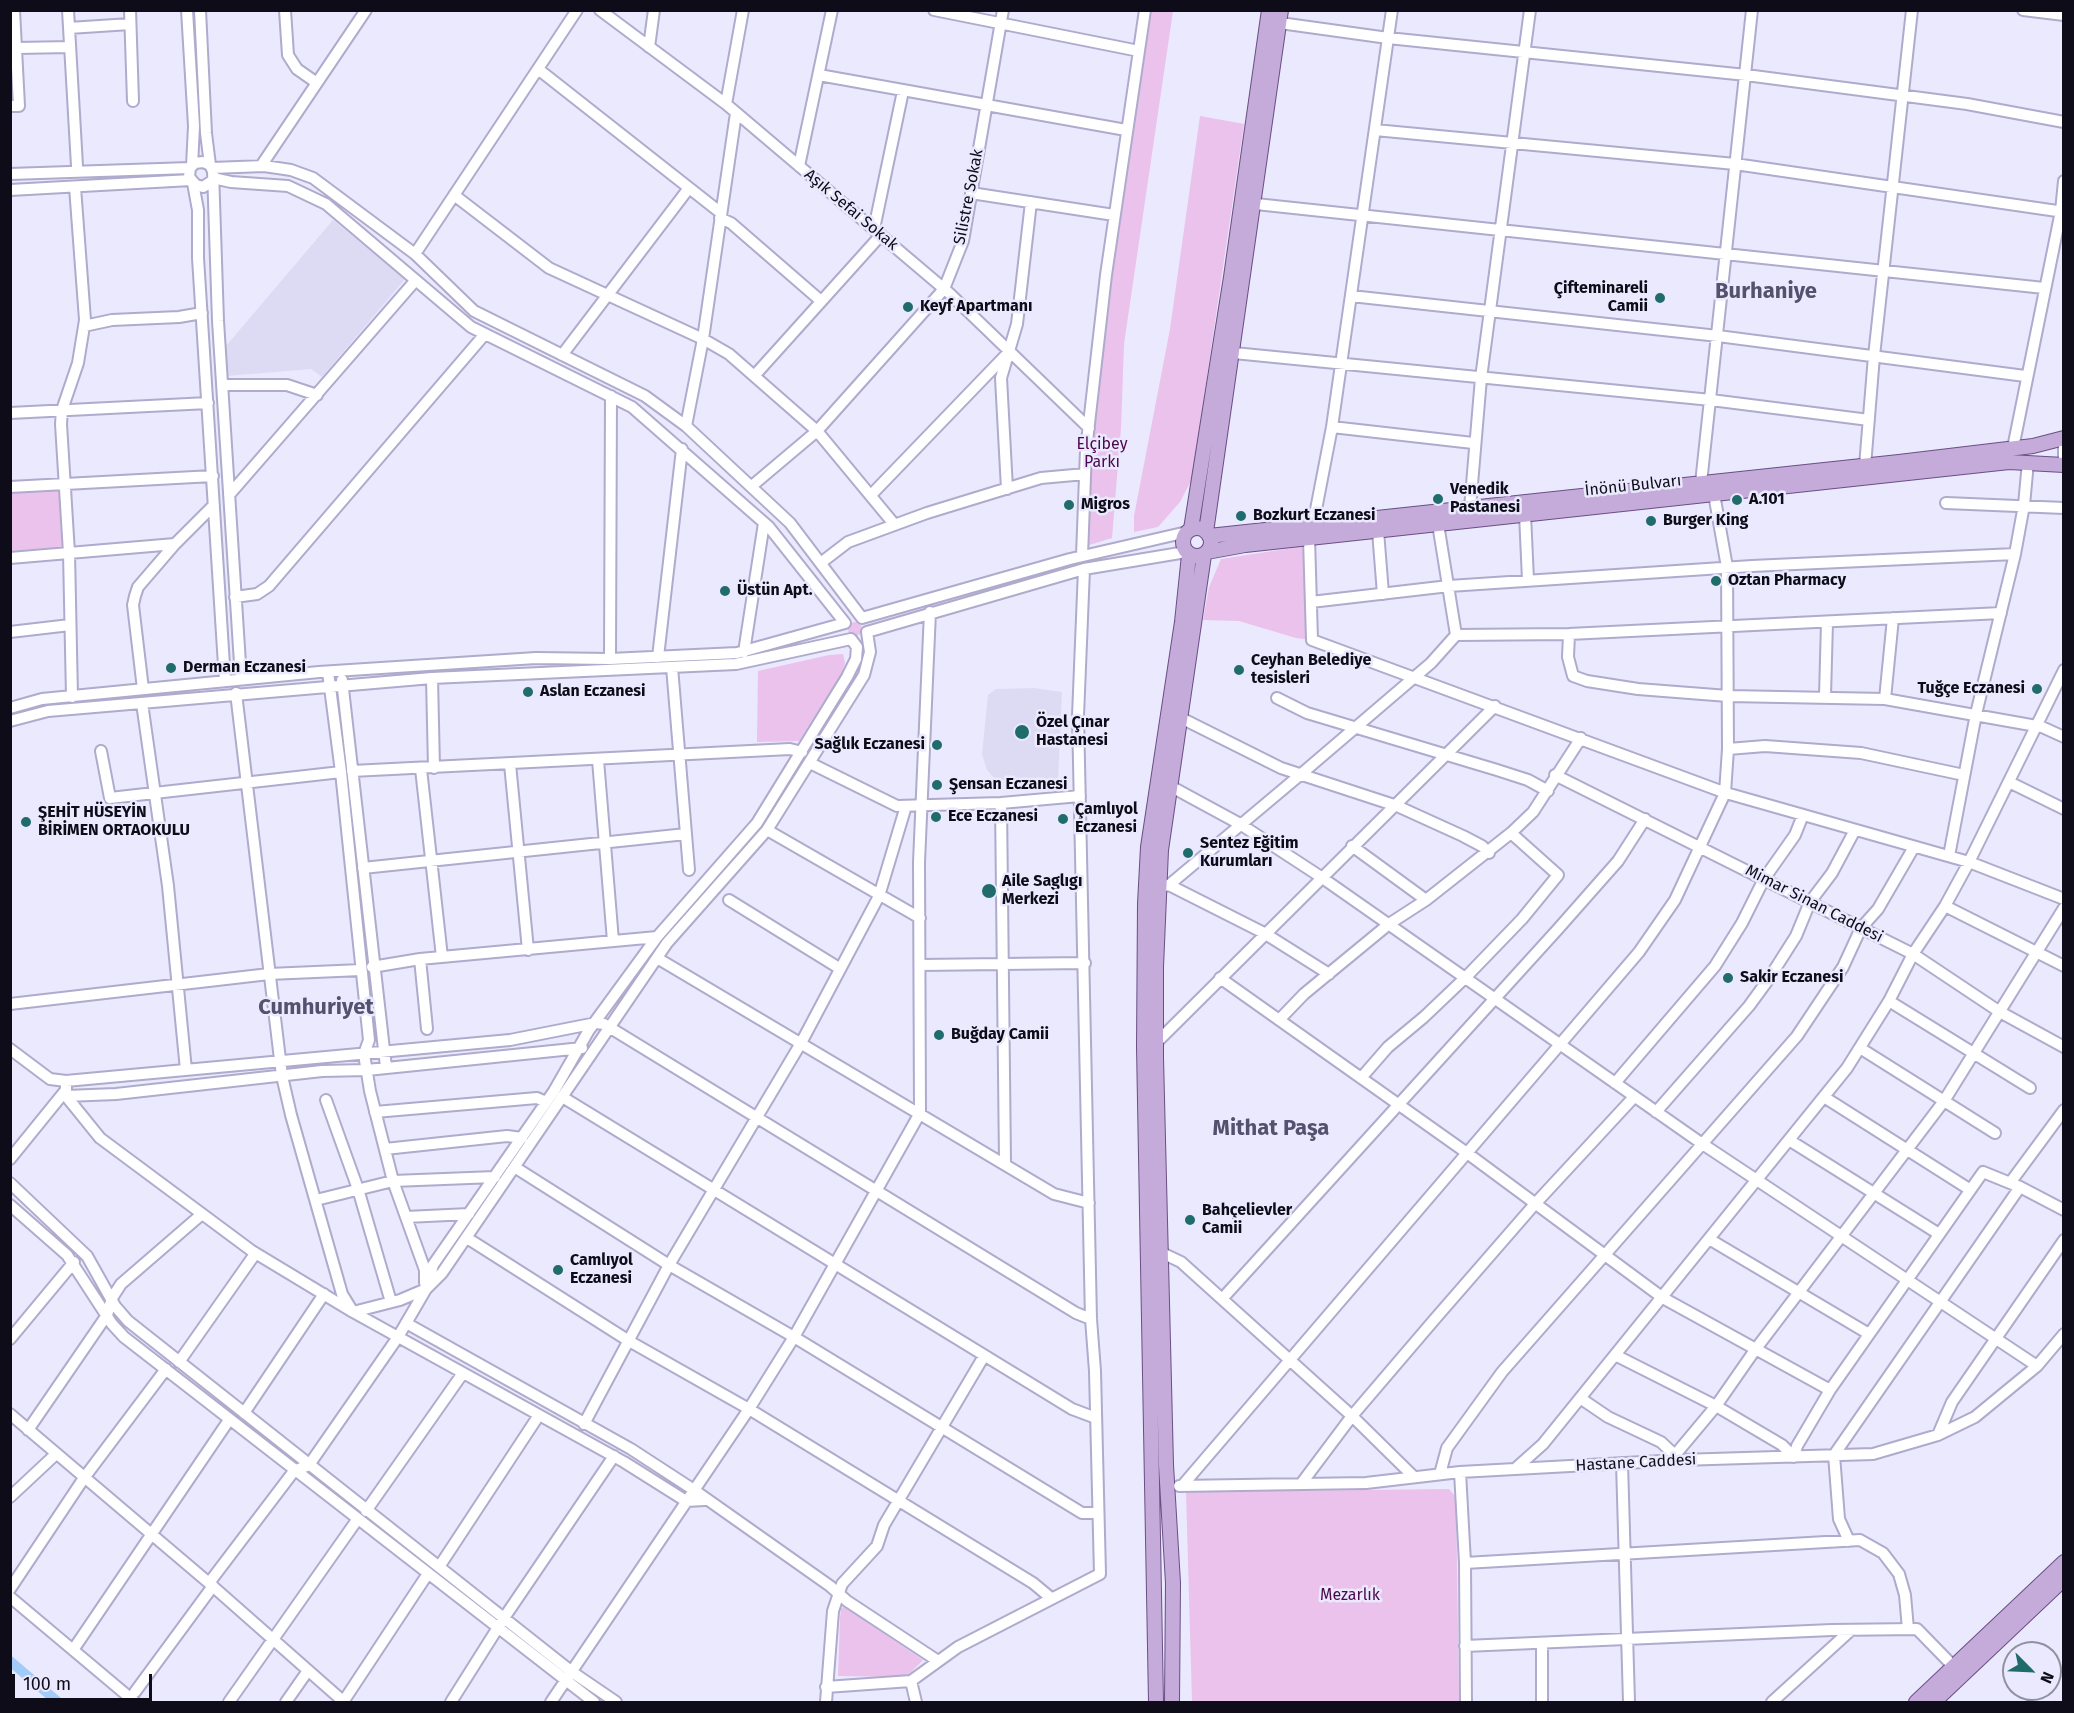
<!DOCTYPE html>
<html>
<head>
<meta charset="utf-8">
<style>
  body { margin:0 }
  #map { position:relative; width:2074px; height:1713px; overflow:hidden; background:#eae9fe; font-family:"Fira Sans",sans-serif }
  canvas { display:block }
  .frame { position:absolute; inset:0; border:12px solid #0e0c18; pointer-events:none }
  .north { position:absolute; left:2002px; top:1641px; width:60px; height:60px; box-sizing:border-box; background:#eae9fe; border:2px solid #9291a2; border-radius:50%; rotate:114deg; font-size:16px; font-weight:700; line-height:24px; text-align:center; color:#0e0c18 }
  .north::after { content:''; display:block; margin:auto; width:21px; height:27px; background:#206c6d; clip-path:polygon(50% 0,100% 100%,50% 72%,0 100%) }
  .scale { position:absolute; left:12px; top:1674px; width:140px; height:27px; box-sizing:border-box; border:3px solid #0e0c18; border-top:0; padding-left:8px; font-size:18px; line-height:21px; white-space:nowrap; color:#0e0c18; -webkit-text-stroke:4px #eae9fe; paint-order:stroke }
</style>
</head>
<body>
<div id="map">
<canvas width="2074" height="1713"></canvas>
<div class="frame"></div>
<div class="north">N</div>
<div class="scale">100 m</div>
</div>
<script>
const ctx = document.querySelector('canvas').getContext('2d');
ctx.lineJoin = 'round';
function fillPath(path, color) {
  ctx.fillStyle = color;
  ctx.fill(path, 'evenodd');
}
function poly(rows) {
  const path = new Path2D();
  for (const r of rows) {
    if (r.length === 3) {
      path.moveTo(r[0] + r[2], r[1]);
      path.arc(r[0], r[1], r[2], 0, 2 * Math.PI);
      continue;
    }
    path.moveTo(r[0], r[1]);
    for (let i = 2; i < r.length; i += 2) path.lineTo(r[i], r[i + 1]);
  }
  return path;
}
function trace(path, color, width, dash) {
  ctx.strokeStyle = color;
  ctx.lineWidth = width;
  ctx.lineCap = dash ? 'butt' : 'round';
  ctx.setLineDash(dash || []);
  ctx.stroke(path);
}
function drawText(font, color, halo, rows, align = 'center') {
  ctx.font = font + ' "Fira Sans",sans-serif';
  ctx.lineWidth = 5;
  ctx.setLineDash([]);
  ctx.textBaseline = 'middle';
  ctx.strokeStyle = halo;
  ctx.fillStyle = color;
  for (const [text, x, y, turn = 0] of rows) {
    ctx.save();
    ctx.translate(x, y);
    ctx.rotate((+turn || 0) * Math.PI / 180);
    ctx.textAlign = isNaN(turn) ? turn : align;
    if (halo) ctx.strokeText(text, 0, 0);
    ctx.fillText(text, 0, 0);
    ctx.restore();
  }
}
fillPath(poly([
  [333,220,405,279,322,377,311,369,227,376,226,346],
  [1034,688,1062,692,1058,779,996,780,987,770,982,754,988,695,996,689]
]), '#dddbf4');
fillPath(poly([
  [1145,11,1173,11,1124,344,1121,428,1112,538,1086,546,1086,450],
  [1200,116,1244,124,1192,479,1180,502,1158,527,1134,532,1134,516,1170,329],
  [59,489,62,547,11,551,11,492],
  [1305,546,1312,640,1296,638,1239,621,1203,620,1209,587,1221,559],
  [855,629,7],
  [843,654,845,663,841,675,799,741,757,742,758,671,829,655],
  [1449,1489,1456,1497,1459,1702,1192,1702,1186,1492],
  [844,1607,848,1609,923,1660,910,1673,903,1677,838,1676,840,1619,841,1608]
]), '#ebc2eb');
trace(poly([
  [10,1661,58,1702]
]), '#a2cbfa', 10);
const minor = poly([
  [68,10,77,166],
  [130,10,133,101],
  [187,10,194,126,192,166],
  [200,10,206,133,210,165],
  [285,10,288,55,297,69,317,83],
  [600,10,726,104,949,293,1089,428],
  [934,10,1139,51],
  [2023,10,2064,15],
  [1280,23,1388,38,1746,75,1967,104,2064,122],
  [69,28,130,24],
  [649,47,654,10],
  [17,48,70,47],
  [538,69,721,213],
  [819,75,1126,130],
  [726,104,743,10],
  [10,106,19,106,14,10],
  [1375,130,1735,164,2064,212],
  [261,166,366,10],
  [799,166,832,10],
  [212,168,264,166,291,170,313,178,415,254,474,311,645,396,686,426,790,523,862,618,1070,559,1187,532],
  [10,174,190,168],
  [212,181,203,187,196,185,189,177,190,168,195,163,203,162,210,165,213,171,218,321,241,679],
  [193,183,198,210,198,258,225,681],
  [10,190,191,180],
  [971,193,1114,215],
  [454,195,549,268,703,339,729,354,817,431,894,524],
  [1256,204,2044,288],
  [720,218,731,223,821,301],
  [874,229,903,91],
  [415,254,577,10],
  [1351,296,1718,336,2025,376],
  [84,326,112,320,179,317,202,313],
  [1234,353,1711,400,1869,420],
  [562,355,689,188],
  [755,375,881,235],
  [222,385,287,385,317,395],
  [10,413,208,403],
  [686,426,703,339,736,113],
  [1332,427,1473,443],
  [2064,441,2064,461],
  [2013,448,2061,211,2064,181],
  [1865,466,1874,356,1912,10],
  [1701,483,1752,10],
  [753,485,817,431,944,289,963,241,1003,10],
  [10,487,213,476],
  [1007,489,1001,378,1017,324,1031,202],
  [872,494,1007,354],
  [229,495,415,281],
  [1946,503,2064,508],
  [1470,508,1481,378,1530,10],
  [1525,514,1528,580],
  [1313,525,1332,427,1392,10],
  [1378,531,1383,594],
  [1309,538,1312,640,1726,793,1969,862,2064,899],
  [1082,556,1086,450,1106,275,1145,10],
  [10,558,175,544],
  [822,562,848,542,927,513,1041,478,1085,474],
  [235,597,257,594,269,586,485,334],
  [1311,602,1449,586,1752,566,2015,554],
  [10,632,70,625],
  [1569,634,1568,657,1573,676,1587,681,1638,689,1728,696,1885,699,2042,727,2064,737],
  [1456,635,1569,634,2001,613],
  [744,652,764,523],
  [658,657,682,449],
  [610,659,611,396],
  [672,667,689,870],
  [328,672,341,772,369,1040,364,1054,370,1091,393,1181,425,1270,425,1283],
  [432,678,434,768],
  [342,680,386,1067],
  [143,689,133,605,135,596,138,587,175,544,214,505],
  [236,693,282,1076,291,1115,342,1294,353,1312,624,1462,686,1501,705,1500],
  [1825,696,1827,622],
  [72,697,69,553,61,424,62,410,78,363,85,320,75,187],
  [1277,698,1307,713,1497,770,1528,780,1548,791],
  [1885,699,1893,618],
  [142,703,168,886,186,1070],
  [10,708,42,699,319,672,536,658,610,659,737,653,845,623,769,527,632,407,471,327,326,204,288,186,231,182,213,178],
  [1181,718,1281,768,1397,806,1463,836,1482,846,1489,853],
  [10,721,48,711,432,678,736,664,851,639,857,647,856,659,847,677,757,823,657,937,589,1030,554,1091,433,1265,426,1289,398,1337,309,1465,294,1471,209,1583],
  [1728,749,1765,746,1861,753,1964,775],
  [101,751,110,798,341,772],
  [598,760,613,941],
  [810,763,897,806,1001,803,1080,796],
  [510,764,528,950],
  [421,769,442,957],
  [352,771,790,749,802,752],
  [1555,775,1913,954,2000,1012,2064,1047],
  [2009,782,2064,809],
  [1170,786,1240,824,1321,877,1701,1143,2037,1366],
  [1001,803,1005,1163],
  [767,830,920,918],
  [1352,846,1426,900],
  [1949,856,1976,714,2015,554,2024,505,2028,462],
  [363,868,686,834],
  [1169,885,1264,933,1329,974],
  [1159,887,1169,885,1300,775,1431,663,1456,635,1438,524],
  [729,900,839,968],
  [1945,906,2064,966],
  [657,958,1054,1194,1089,1203],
  [420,959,427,1029],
  [920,965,1085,963],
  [372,967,420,959,657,937],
  [1220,978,1467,1153,1663,1298,1830,1390],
  [1889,1001,2030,1088],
  [10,1004,269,974,361,970],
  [1279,1020,1304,994,1389,924,1426,900,1511,833,1533,812,1581,738],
  [1156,1043,1495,706],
  [1860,1048,1995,1133],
  [10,1049,50,1079,66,1081,66,1096,100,1138,252,1251,353,1312,400,1300,426,1289,442,1273,667,943,767,830,864,675,870,652,867,632,1084,569,1186,552],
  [1361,1078,1388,1047,1424,1017,1466,977,1522,919,1558,875,1511,833],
  [66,1081,510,1040,596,1023,604,1024,1076,1313,1091,1319],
  [1615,1083,1715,966,1742,923,1764,879,1795,835,1803,815],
  [66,1096,116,1094,322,1071,367,1070,582,1048],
  [1824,1097,1969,1189],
  [564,1098,1072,1409,1096,1418],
  [326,1100,358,1189,391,1302],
  [375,1112,537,1098,546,1102],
  [1656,1112,1749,1006,1768,980,1796,936,1810,902,1832,873,1855,830],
  [1789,1140,1939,1234],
  [385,1149,507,1136,522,1138],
  [10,1159,66,1090],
  [516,1168,669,1265,794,1337,1082,1513,1097,1513],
  [10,1183,87,1256,115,1306,128,1321,572,1672,616,1702],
  [2010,1183,2064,1110],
  [316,1200,393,1181,495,1177],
  [10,1205,67,1255,112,1324,124,1337,594,1702],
  [406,1217,469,1214],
  [467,1238,629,1341,749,1409,1033,1583,1051,1598],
  [1709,1239,1869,1334],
  [1162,1253,1181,1262,1222,1299,1352,1416,1413,1476],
  [1222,1299,1558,929,1618,861,1645,819],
  [406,1323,631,1449,694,1490,830,1586,847,1601,938,1661],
  [10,1339,74,1262],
  [1615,1355,1716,1406,1782,1445,1794,1457],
  [179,1362,255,1254],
  [1580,1398,1608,1417,1661,1442,1680,1460],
  [244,1413,324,1294],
  [10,1414,209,1583,344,1702],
  [584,1424,669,1265,801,1043,879,896,906,806],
  [28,1430,107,1315,112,1298,121,1284,202,1214],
  [1938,1435,1952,1402,2064,1240],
  [1675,1455,1716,1406,1755,1350,1944,1101,2064,908],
  [1794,1457,1797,1446,1830,1390,1983,1172,2020,1187,2064,1210],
  [1622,1463,1629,1702],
  [1515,1469,1543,1444,1847,1068,1889,1001,1913,954,1945,906,1969,862,2064,670],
  [1460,1472,1465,1563,1466,1702],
  [1440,1474,1447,1448,1502,1372,1797,1036,1843,967,1861,928,1878,909,1914,847],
  [1301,1484,1352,1416,1434,1320,1534,1205,1634,1097],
  [1179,1486,1366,1483,1460,1472,1680,1460,1873,1454,1938,1435,1975,1417,2037,1366,2064,1334],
  [1182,1486,1639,952,1675,900,1725,793,1728,749,1727,567,1714,494],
  [10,1497,56,1454],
  [366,1511,463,1373],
  [1849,1541,1839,1519,1834,1455,2020,1187],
  [1465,1563,1860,1540,1883,1553,1899,1574,1905,1595,1908,1629],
  [439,1567,539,1415],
  [10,1589,84,1478,166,1369],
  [10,1597,135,1702],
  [1542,1643,1542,1702],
  [1465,1646,1832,1630,1917,1629,1954,1667],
  [73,1650,229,1420],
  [911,1681,916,1702],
  [826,1687,911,1681,958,1647,1100,1574,1095,1371,1091,1319,1078,716,1084,569],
  [135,1692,213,1586],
  [229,1702,357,1520],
  [286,1702,307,1672],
  [343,1702,427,1575],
  [451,1702,504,1618,614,1456],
  [551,1702,749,1409,794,1337,920,1113,919,862,930,612],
  [826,1702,833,1611,842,1584,877,1546,884,1525,984,1356],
  [1772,1702,1851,1630]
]);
const major = poly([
  [1197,542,14],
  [1191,529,1231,277,1269,10],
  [1206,532,1281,10],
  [1209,536,1899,462,2033,446,2064,438],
  [1207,552,1245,545,2009,462,2064,465],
  [1156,1702,1144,1047,1145,904,1148,847,1182,622,1189,555],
  [1172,1702,1173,1583,1166,1465,1156,1058,1156,967,1161,850,1204,555],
  [1916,1702,2064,1562],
  [1934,1702,2064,1579]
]);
trace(minor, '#aeabcd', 14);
trace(major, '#6a4f85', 16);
trace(minor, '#fff', 10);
trace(major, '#c4abd9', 14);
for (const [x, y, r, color] of [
  [1660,298,6,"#206c6d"],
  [908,307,6,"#206c6d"],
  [1438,499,6,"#206c6d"],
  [1737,500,6,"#206c6d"],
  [1069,505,6,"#206c6d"],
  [1241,516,6,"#206c6d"],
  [1651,521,6,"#206c6d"],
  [1716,581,6,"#206c6d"],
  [725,591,6,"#206c6d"],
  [171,668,6,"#206c6d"],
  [1239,670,6,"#206c6d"],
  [2037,689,6,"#206c6d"],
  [528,692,6,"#206c6d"],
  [1022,732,8,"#206c6d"],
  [937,745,6,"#206c6d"],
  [937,785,6,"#206c6d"],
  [936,817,6,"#206c6d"],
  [1063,819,6,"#206c6d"],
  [26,822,6,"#206c6d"],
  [1188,853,6,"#206c6d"],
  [989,891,8,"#206c6d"],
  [1728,978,6,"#206c6d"],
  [939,1035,6,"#206c6d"],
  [1190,1220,6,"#206c6d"],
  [558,1270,6,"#206c6d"]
]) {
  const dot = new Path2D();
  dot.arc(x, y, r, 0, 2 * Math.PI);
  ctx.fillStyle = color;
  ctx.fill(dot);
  trace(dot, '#eae9fe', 2);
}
drawText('16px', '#0e0c18', '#eae9fe', [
  ["Silistre Sokak",969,197,-79],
  ["Aşık Sefai Sokak",851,210,40],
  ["İnönü Bulvarı",1633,486,-6],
  ["Mimar Sinan Caddesi",1814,904,27],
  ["Hastane Caddesi",1636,1463,-3]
]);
drawText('bold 16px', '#0e0c18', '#eae9fe', [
  ["Çifteminareli",1648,289,"right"],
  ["Camii",1648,307,"right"],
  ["Keyf Apartmanı",920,307],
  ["Venedik",1450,490],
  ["Pastanesi",1450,508],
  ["A.101",1749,500],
  ["Migros",1081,505],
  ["Bozkurt Eczanesi",1253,516],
  ["Burger King",1663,521],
  ["Oztan Pharmacy",1728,581],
  ["Üstün Apt.",737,591],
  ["Ceyhan Belediye",1251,661],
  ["tesisleri",1251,679],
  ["Derman Eczanesi",183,668],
  ["Tuğçe Eczanesi",2025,689,"right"],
  ["Aslan Eczanesi",540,692],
  ["Özel Çınar",1036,723],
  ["Hastanesi",1036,741],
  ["Sağlık Eczanesi",925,745,"right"],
  ["Şensan Eczanesi",949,785],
  ["Çamlıyol",1075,810],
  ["Eczanesi",1075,828],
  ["ŞEHİT HÜSEYİN",38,813],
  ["BİRİMEN ORTAOKULU",38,831],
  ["Ece Eczanesi",948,817],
  ["Sentez Eğitim",1200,844],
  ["Kurumları",1200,862],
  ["Aile Saglıgı",1002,882],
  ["Merkezi",1002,900],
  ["Sakir Eczanesi",1740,978],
  ["Buğday Camii",951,1035],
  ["Bahçelievler",1202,1211],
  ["Camii",1202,1229],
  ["Camlıyol",570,1261],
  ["Eczanesi",570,1279]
], 'left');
drawText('16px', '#4c074e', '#eae9fe', [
  ["Elçibey",1102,445],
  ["Parkı",1102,463],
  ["Mezarlık",1350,1596]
]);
drawText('bold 22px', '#54516e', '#eae9fe', [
  ["Burhaniye",1766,292],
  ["Cumhuriyet",316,1008],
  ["Mithat Paşa",1271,1129]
]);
</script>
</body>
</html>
